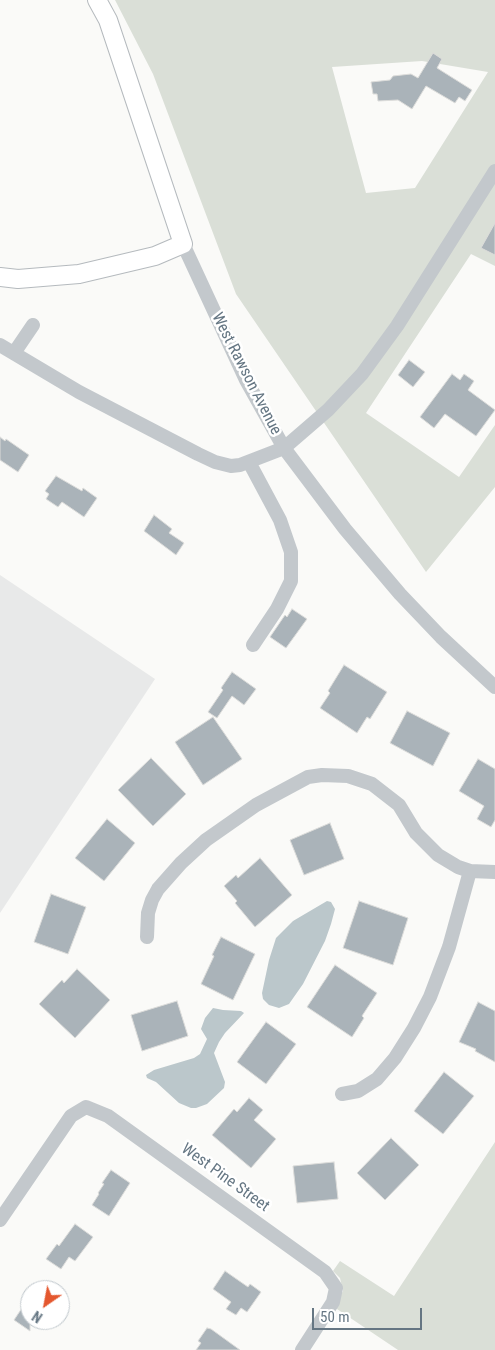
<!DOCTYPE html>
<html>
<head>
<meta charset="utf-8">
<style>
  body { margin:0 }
  #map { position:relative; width:495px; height:1350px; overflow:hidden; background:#fafaf8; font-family:"Roboto Condensed",sans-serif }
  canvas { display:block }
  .north { position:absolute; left:20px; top:1280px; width:50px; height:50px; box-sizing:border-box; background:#fff; border:1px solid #c1c8cd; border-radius:50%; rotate:213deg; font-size:14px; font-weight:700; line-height:20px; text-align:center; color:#657683 }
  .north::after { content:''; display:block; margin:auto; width:18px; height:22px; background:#e4572e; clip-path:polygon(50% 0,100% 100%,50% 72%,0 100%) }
  .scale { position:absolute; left:312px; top:1308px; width:110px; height:22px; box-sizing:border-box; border:2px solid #657683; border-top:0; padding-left:6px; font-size:15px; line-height:18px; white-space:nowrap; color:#657683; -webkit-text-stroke:4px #fff; paint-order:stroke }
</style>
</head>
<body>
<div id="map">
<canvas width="495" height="1350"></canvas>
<div class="north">N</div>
<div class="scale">50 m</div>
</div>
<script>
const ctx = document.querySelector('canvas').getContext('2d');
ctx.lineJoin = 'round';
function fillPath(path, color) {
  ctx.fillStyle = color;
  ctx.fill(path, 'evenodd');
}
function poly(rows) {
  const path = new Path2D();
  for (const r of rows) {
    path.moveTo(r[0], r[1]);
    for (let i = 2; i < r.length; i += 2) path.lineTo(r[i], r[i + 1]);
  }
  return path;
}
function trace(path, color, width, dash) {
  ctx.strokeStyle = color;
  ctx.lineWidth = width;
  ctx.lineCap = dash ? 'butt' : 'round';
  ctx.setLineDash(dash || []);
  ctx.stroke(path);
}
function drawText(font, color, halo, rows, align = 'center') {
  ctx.font = font + ' "Roboto Condensed",sans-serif';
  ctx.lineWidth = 5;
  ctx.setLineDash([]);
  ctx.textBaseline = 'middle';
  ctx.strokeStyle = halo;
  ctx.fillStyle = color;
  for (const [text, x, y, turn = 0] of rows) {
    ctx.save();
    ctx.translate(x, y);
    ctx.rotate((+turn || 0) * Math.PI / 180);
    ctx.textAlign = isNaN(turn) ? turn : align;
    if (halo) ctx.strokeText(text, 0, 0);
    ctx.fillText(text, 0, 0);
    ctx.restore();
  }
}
fillPath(poly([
  [0,575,155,679,0,913]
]), '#e8e9e9');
fillPath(poly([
  [115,0,495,0,495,266,471,254,366,413,459,477,495,425,495,487,426,572,236,294,153,74],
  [422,61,488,72,415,188,366,193,332,67],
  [495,1142,495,1350,398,1350,334,1307,343,1291,340,1278,333,1271,340,1261,394,1296]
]), '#dadfd7');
fillPath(poly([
  [327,901,331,902,335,909,331,924,325,941,303,984,289,1004,279,1008,269,1005,263,999,262,993,269,960,276,938,293,921],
  [213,1008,223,1010,241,1011,244,1013,225,1033,219,1042,214,1053,225,1082,224,1088,207,1104,196,1108,191,1108,179,1103,156,1082,147,1078,146,1075,154,1070,194,1058,200,1054,207,1039,201,1029,205,1018]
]), '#bbc7cb');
const building = poly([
  [433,53,442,59,437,68,472,90,465,101,459,97,455,103,426,86,412,109,398,100,378,101,377,94,373,94,371,82,390,80,393,76,411,74,418,78,433,53],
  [495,223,495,255,481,248,495,223],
  [409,360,425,372,413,387,398,375,409,360],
  [452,374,460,380,464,374,474,381,468,390,495,410,476,436,445,414,434,428,420,417,452,374],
  [0,437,5,441,6,439,29,455,18,472,0,460,0,437],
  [56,476,82,491,83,488,97,498,84,517,62,502,58,507,46,499,49,494,45,491,56,476],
  [154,515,172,529,169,533,184,543,176,555,144,531,154,515],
  [292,609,307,619,286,648,270,637,285,615,287,617,292,609],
  [344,665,387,692,370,719,367,717,357,733,320,708,330,693,328,691,344,665],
  [232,672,256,689,244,705,232,696,217,718,208,712,223,690,221,688,232,672],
  [407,711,450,733,433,766,390,743,407,711],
  [213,717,242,759,203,785,175,742,213,717],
  [151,758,186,794,153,826,118,790,151,758],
  [478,759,495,769,495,820,491,827,477,819,484,806,459,791,478,759],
  [107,819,135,843,104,881,75,858,107,819],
  [330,823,344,859,304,875,290,840,330,823],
  [260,858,292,895,255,927,235,903,237,901,224,886,236,875,238,878,260,858],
  [51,894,86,907,68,954,34,942,51,894],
  [359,901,408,918,393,965,343,948,359,901],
  [221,937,255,954,233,1000,201,984,214,956,212,955,221,937],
  [335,965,377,993,362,1016,364,1018,352,1037,307,1007,335,965],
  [77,969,110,1000,75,1038,39,1004,62,980,64,983,77,969],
  [177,1001,188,1036,142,1051,131,1015,177,1001],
  [478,1002,495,1011,495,1062,475,1051,476,1049,459,1042,478,1002],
  [266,1022,296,1044,266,1084,237,1062,266,1022],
  [444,1072,474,1096,443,1134,414,1111,444,1072],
  [249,1098,263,1110,254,1120,276,1139,251,1168,212,1135,234,1109,237,1112,249,1098],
  [391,1138,419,1165,385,1200,357,1173,391,1138],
  [334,1162,338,1199,297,1203,293,1166,334,1162],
  [111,1170,130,1183,109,1216,92,1205,99,1194,98,1193,104,1184,102,1183,111,1170],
  [75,1224,93,1237,75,1261,69,1257,61,1269,46,1259,57,1244,59,1246,75,1224],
  [225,1271,248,1287,250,1284,261,1292,247,1312,241,1308,236,1315,226,1309,231,1302,213,1289,225,1271],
  [30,1296,30,1331,14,1320,30,1296],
  [207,1328,211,1329,240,1350,196,1350,201,1343,198,1341,207,1328]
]);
fillPath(building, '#aab3b9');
trace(building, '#dcdcda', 1);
const major = poly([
  [0,277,18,279,79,274,155,256,183,244,108,20,97,0]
]);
trace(major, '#b5babe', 20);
trace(poly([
  [183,244,246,380,284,448,345,529,400,594,441,637,495,687],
  [0,345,79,392,198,454,215,462,231,466,240,465,284,448,328,410,362,374,397,326,495,171],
  [14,353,33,325],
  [249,462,280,520,291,552,291,581,277,609,253,645],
  [147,937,148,913,152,900,158,889,181,863,206,840,256,805,308,777,322,775,348,776,372,784,399,805,416,833,438,855,458,867,470,871,495,872],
  [342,1094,358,1091,377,1079,395,1058,414,1028,430,997,449,947,470,871],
  [0,1220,71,1116,86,1107,108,1116,325,1272,336,1288,333,1302,302,1350]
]), '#c3c8cc', 14);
trace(major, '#fff', 18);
drawText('16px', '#657683', '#fff', [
  ["West Rawson Avenue",246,374,63],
  ["West Pine Street",225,1178,36]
]);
</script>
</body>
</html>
